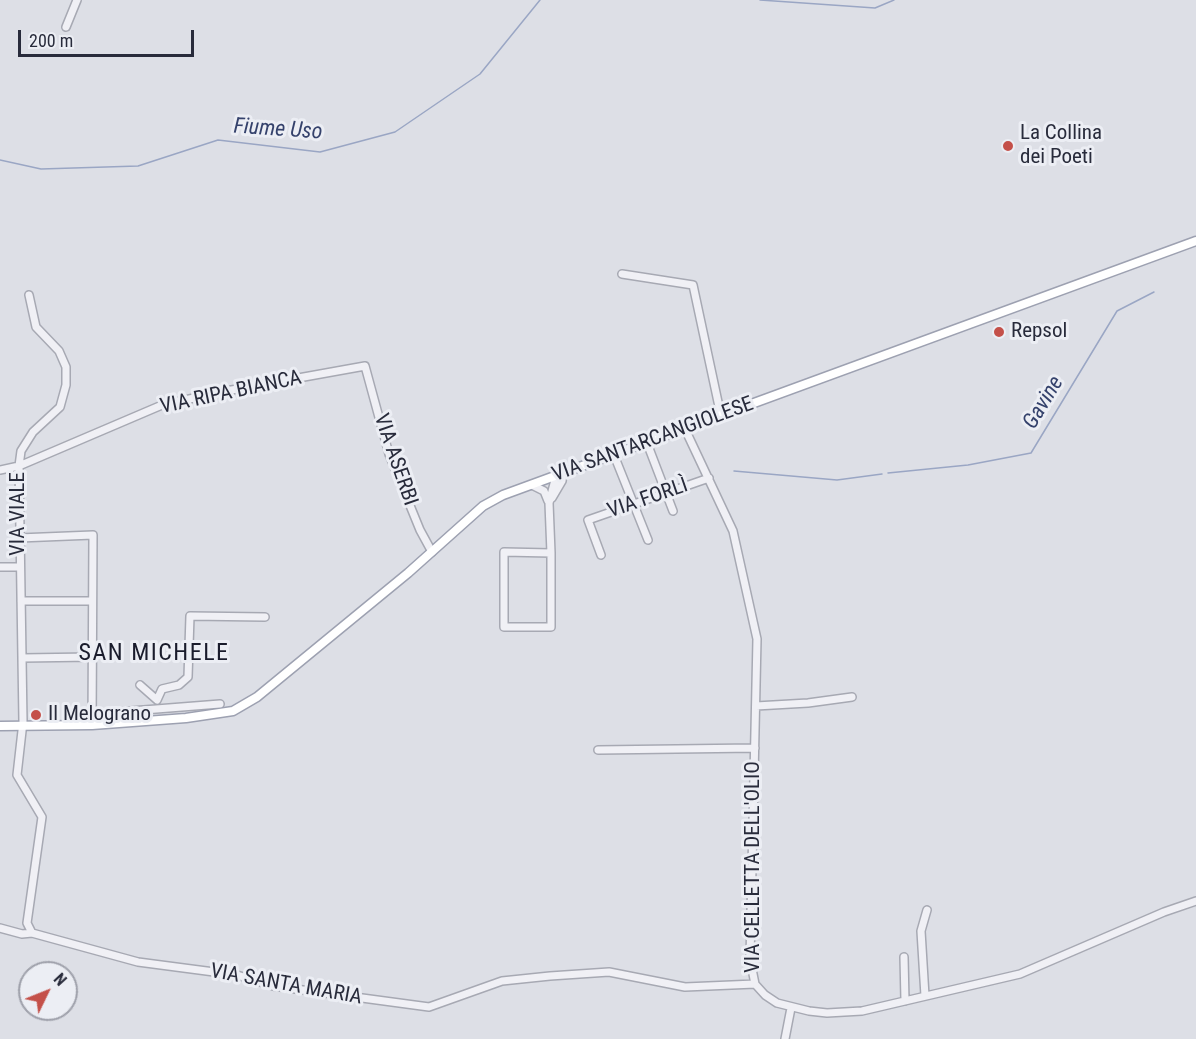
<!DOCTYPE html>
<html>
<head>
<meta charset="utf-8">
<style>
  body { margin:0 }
  #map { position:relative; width:1196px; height:1039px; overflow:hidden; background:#dddfe6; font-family:"Roboto Condensed",sans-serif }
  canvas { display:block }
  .north { position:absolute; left:18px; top:961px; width:60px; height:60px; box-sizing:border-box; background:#eceef4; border:2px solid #9ea0aa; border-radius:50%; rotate:47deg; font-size:16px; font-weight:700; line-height:24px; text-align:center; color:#282b3b }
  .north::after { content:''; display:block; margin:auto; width:21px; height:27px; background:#c45049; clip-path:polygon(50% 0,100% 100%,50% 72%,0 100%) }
  .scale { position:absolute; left:18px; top:30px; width:176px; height:27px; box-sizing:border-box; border:3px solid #282b3b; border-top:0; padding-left:8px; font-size:18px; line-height:21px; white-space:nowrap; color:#282b3b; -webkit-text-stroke:4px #eceef4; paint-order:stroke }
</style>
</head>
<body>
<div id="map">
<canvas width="1196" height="1039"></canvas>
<div class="north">N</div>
<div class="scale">200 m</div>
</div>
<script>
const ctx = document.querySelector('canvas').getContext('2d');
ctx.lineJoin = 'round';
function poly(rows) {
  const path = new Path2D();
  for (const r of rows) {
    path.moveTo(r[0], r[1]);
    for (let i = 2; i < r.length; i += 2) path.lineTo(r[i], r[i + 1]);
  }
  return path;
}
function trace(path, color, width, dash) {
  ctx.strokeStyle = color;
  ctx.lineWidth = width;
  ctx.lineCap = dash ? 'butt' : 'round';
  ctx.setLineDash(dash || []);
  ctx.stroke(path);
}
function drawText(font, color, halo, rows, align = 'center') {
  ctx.font = font + ' "Roboto Condensed",sans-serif';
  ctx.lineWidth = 6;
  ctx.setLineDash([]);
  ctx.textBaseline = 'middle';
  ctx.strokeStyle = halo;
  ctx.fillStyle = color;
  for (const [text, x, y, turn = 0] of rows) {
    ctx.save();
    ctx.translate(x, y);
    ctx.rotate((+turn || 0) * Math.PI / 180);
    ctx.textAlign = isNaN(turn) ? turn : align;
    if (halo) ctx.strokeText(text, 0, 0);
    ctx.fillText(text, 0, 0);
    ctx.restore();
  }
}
trace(poly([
  [760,0,875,8,894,0],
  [0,160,41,169,138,166,218,140,320,152,395,132,480,74,540,0],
  [734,471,837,480,882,474],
  [888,473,968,465,1031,453,1117,311,1154,292]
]), '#9aa6c4', 1.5);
const minor = poly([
  [66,27,77,0],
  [622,274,693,285,721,416],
  [29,295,36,327,59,351,66,367,66,385,60,407,33,432,21,451,19,466,23,722,17,775,42,817,27,923,32,933,138,962,237,975,273,986,429,1007,502,981,550,976,609,972,685,987,755,984],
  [685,429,733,531,757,639,750,959,755,984,765,995,777,1003,809,1011,827,1013,862,1011,1020,974,1164,912,1196,901],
  [647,443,673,511],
  [614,455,648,540],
  [0,470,19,466,162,405,226,391,365,366,389,454,420,530,432,552],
  [532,485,544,491,548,501],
  [552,498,562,481,563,474],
  [19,538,93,535,92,725],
  [551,553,504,552,504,627,551,627,551,553,549,503,556,476],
  [601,555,588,520,709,478],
  [0,567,19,567],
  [21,601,92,601],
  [22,658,92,657],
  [140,685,157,700],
  [157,700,162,689,179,685,188,677,190,616,265,617],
  [756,706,808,703,852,697],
  [118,712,220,704],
  [598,750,755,748],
  [0,928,22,934,32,933],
  [904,957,905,1001],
  [925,996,921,931,927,910],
  [785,1039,791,1008]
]);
const major = poly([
  [0,726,92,725,186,718,233,711,257,697,408,573,483,506,503,495,1196,241]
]);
trace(minor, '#a7a9b3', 10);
trace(major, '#9da1b1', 11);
trace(minor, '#f0f0f5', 7);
trace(major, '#fff', 8);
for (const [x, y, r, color] of [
  [1008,146,6,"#c45049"],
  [999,332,6,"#c45049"],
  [36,715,6,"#c45049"]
]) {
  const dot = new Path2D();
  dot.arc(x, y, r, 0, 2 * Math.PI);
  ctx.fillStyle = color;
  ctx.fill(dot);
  trace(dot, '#eceef4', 2);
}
drawText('21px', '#282b3b', '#eceef4', [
  ["La Collina",1020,134],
  ["dei Poeti",1020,158],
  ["Repsol",1011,332],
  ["Il Melograno",48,715]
], 'left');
drawText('21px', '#282b3b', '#eceef4', [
  ["VIA RIPA BIANCA",231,393,-12],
  ["VIA SANTARCANGIOLESE",653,440,-20],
  ["VIA ASERBI",395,460,71],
  ["VIA FORLÌ",648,499,-19],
  ["VIA VIALE",19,514,-90],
  ["VIA CELLETTA DELL'OLIO",754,867,-90],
  ["VIA SANTA MARIA",286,985,10]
]);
drawText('italic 22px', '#35426c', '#eceef4', [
  ["Fiume Uso",278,130,4],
  ["Gavine",1044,403,-59]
]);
ctx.letterSpacing = '1.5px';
drawText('24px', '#1a1c2c', '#eceef4', [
  ["SAN MICHELE",154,654]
]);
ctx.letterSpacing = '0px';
</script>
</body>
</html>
